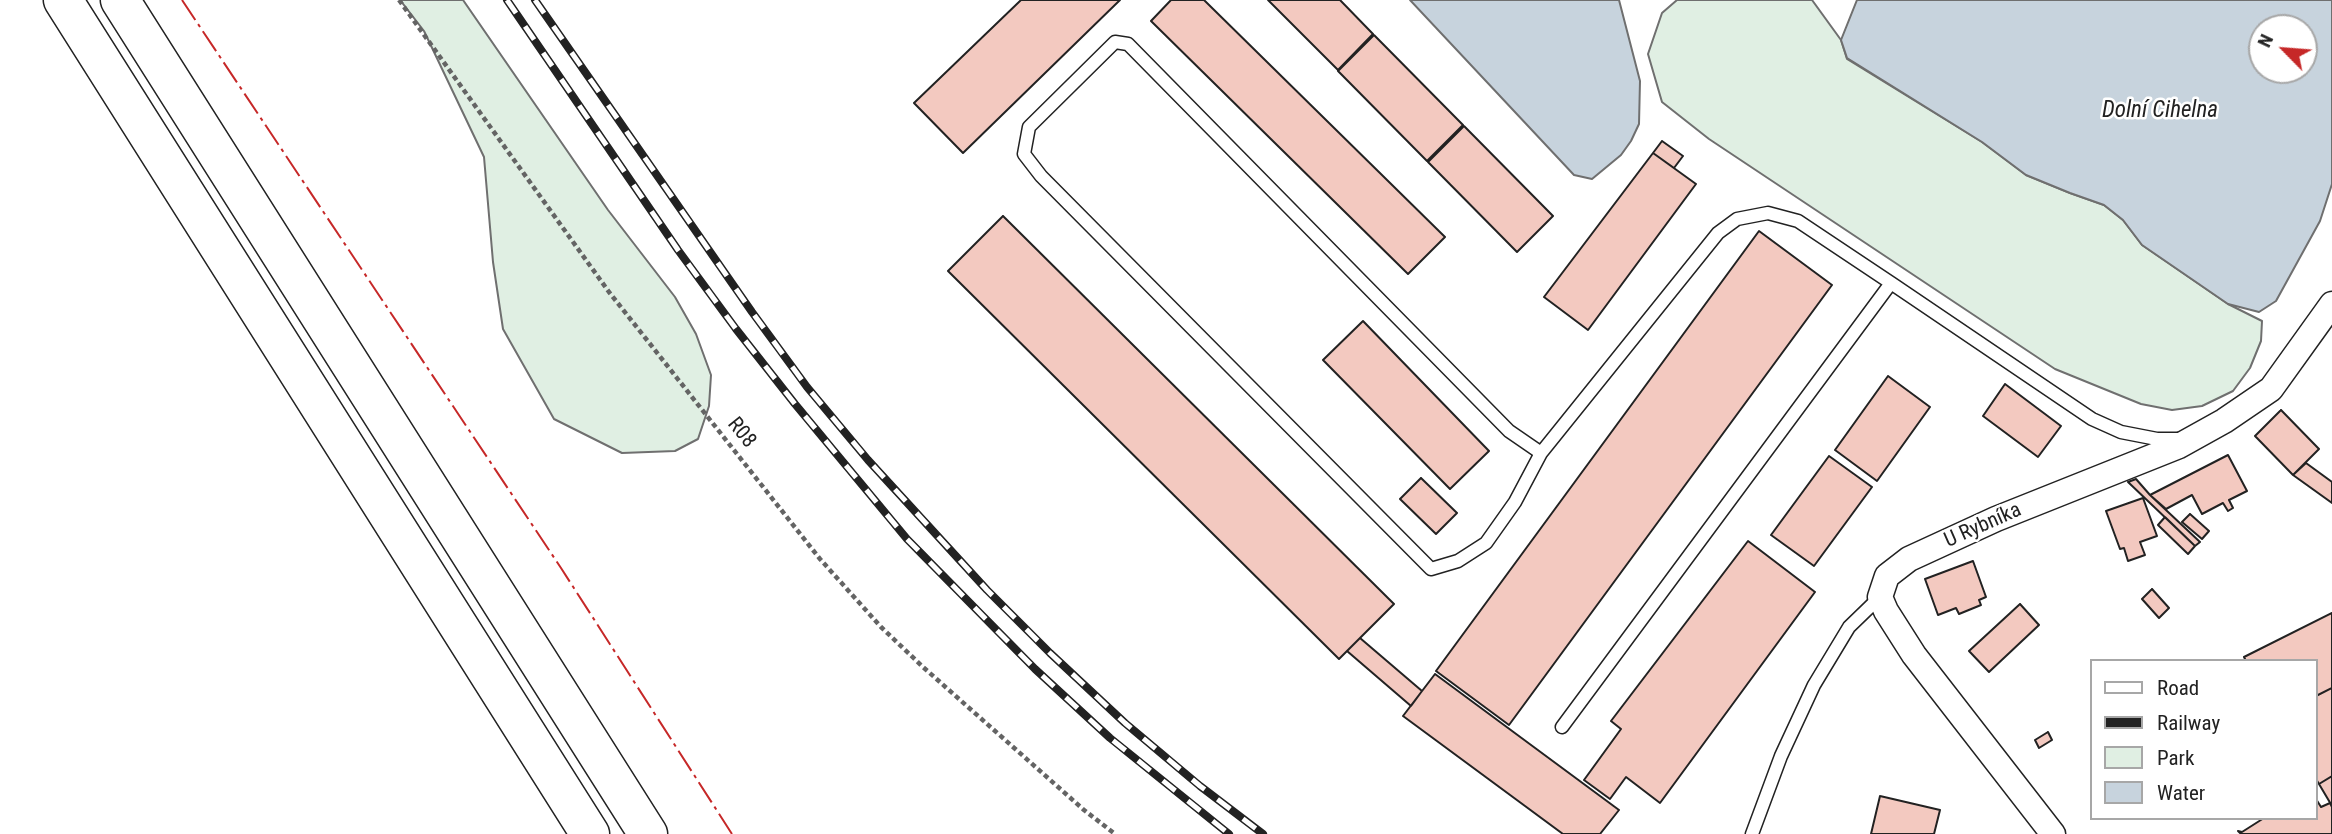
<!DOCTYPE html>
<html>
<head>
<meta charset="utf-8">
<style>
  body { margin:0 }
  #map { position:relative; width:2332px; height:834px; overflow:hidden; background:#fff; font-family:"Roboto Condensed",sans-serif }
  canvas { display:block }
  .legend { position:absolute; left:2090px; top:659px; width:228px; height:161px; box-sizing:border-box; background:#fff; border:2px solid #a7a7a7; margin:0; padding:9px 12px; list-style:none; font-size:21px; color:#222 }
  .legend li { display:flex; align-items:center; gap:14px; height:35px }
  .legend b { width:35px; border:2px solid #a7a7a7 }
  .north { position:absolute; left:2248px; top:14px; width:70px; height:70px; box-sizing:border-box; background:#fff; border:2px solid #a7a7a7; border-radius:50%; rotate:295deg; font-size:19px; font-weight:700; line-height:28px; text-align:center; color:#222 }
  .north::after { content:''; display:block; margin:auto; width:24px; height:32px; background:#c62828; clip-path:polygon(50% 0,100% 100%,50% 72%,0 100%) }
</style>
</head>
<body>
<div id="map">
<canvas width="2332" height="834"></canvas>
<ul class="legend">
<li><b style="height:9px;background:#fff"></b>Road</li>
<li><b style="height:9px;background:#222"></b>Railway</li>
<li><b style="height:19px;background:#e0efe3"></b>Park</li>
<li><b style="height:19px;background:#c7d3dd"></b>Water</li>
</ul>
<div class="north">N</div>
</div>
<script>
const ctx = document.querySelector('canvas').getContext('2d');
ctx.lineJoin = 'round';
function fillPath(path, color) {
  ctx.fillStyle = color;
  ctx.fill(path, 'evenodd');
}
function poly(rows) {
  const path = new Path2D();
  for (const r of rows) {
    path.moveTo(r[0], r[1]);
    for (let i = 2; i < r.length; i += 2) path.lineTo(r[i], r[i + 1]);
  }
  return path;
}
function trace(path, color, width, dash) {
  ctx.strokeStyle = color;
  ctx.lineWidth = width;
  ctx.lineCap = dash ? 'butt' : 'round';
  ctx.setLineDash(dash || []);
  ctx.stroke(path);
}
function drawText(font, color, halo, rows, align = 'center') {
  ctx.font = font + ' "Roboto Condensed",sans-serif';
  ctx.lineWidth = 5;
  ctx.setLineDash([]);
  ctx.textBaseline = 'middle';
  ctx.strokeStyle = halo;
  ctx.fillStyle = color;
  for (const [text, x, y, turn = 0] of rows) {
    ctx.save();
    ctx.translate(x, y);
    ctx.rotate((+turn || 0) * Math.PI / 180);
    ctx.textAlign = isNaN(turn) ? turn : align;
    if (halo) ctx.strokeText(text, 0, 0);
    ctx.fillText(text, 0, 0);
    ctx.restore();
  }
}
const green = poly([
  [400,0,463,0,608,210,675,297,696,334,711,375,709,406,698,439,675,451,622,453,554,419,503,329,493,262,484,157,424,31,400,0],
  [1677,0,1812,0,1841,40,1847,59,1982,142,2026,175,2070,193,2104,205,2123,220,2142,245,2228,304,2262,321,2261,341,2250,368,2233,391,2202,406,2172,410,2141,404,2055,369,1709,139,1662,102,1648,54,1662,13,1677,0]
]);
fillPath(green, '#e0efe3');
trace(green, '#6f6f6f', 2);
const water = poly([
  [1410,0,1619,0,1640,81,1639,124,1631,141,1621,155,1592,179,1574,175,1410,0],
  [1857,0,2332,0,2332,184,2320,221,2276,301,2259,312,2228,304,2142,245,2123,220,2104,205,2070,193,2026,175,1982,142,1847,58,1841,40,1857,0],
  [2262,28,2304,28,2304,70,2262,70,2262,28]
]);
fillPath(water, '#c7d3dd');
trace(water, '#6f6f6f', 2);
const building = poly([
  [1021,0,1120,0,963,153,914,103,1021,0],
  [1171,0,1204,0,1445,237,1408,274,1151,21,1171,0],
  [1268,0,1340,0,1373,34,1338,70,1268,0],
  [1374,35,1463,125,1427,161,1338,71,1374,35],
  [1464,126,1553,216,1517,252,1428,162,1464,126],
  [1662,141,1683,156,1674,168,1653,153,1662,141],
  [1653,153,1696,184,1588,330,1544,297,1653,153],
  [1003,216,1394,604,1339,659,948,271,1003,216],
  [1759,231,1832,285,1509,725,1436,671,1759,231],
  [1363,321,1489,451,1450,489,1323,360,1363,321],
  [1888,376,1930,407,1877,481,1835,450,1888,376],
  [2005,384,2061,426,2038,457,1983,416,2005,384],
  [2281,410,2319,449,2293,475,2255,436,2281,410],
  [2228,455,2247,491,2229,500,2233,508,2228,511,2223,503,2202,514,2192,495,2166,509,2150,495,2228,455],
  [1829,456,1872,487,1814,566,1771,535,1829,456],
  [2306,463,2332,482,2332,503,2293,475,2306,463],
  [1421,478,1457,513,1436,534,1400,499,1421,478],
  [2136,479,2150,495,2200,542,2195,546,2128,482,2136,479],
  [2143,498,2157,536,2140,542,2145,555,2128,561,2124,548,2120,549,2106,511,2143,498],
  [2190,514,2209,531,2202,539,2182,522,2190,514],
  [2165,517,2195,546,2188,554,2158,525,2165,517],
  [1748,541,1815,592,1660,803,1626,777,1610,799,1584,780,1621,729,1611,721,1748,541],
  [1973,561,1986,597,1979,600,1981,605,1959,614,1956,608,1938,615,1925,579,1973,561],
  [2152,589,2169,608,2159,618,2142,599,2152,589],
  [2020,604,2039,625,1989,672,1969,651,2020,604],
  [2332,613,2332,688,2316,696,2316,661,2246,661,2244,657,2332,613],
  [1360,638,1422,691,1411,706,1347,651,1360,638],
  [1435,674,1619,810,1600,834,1563,834,1403,716,1435,674],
  [2332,688,2332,776,2319,784,2316,779,2316,696,2332,688],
  [2048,732,2052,740,2039,748,2035,740,2048,732],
  [2332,776,2332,806,2319,784,2332,776],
  [1880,796,1940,810,1934,834,1871,834,1880,796],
  [2316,799,2321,807,2330,803,2332,807,2332,834,2241,834,2238,831,2242,832,2264,818,2316,818,2316,799]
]);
fillPath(building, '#f3c9c0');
trace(building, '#222', 2);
const service = poly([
  [1541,453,1515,502,1486,543,1458,561,1431,569,1041,176,1024,154,1029,127,1115,42,1128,44,1509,431,1541,453,1718,233,1737,219,1768,213,1798,221,1891,283],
  [1562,727,1891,283,2092,419,2121,432,2157,439,2179,439],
  [1752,834,1781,756,1814,685,1849,627,1880,597]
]);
const minor = poly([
  [2053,834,1914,655,1886,611,1880,597,1887,576,1909,559,1996,519,2179,446,2224,421,2271,389,2332,304]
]);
const trunk = poly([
  [63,0,590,834],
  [120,0,648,834]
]);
trace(service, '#222', 15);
trace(minor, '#222', 27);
trace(trunk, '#222', 41);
trace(poly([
  [399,0,609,292,820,559,881,627,923,667,1084,810,1115,834]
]), '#646464', 4.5, [5, 3.5]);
trace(service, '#fff', 12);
trace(minor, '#fff', 24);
trace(trunk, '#fff', 38);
const rail = poly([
  [507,0,678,250,736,329,795,404,907,539,1035,669,1110,738,1229,834],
  [535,0,752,312,807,387,868,460,987,590,1050,653,1125,723,1200,786,1263,834]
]);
trace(rail, '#222', 8);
trace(rail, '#fff', 5, [16]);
trace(poly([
  [182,0,561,568,732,834]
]), '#c62828', 2, [24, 5, 3.5, 5]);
drawText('21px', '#222', '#fff', [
  ["R08",741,433,51],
  ["U Rybníka",1983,526,-24]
]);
drawText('italic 23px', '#222', '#fff', [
  ["Dolní Cihelna",2160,111]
]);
</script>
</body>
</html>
